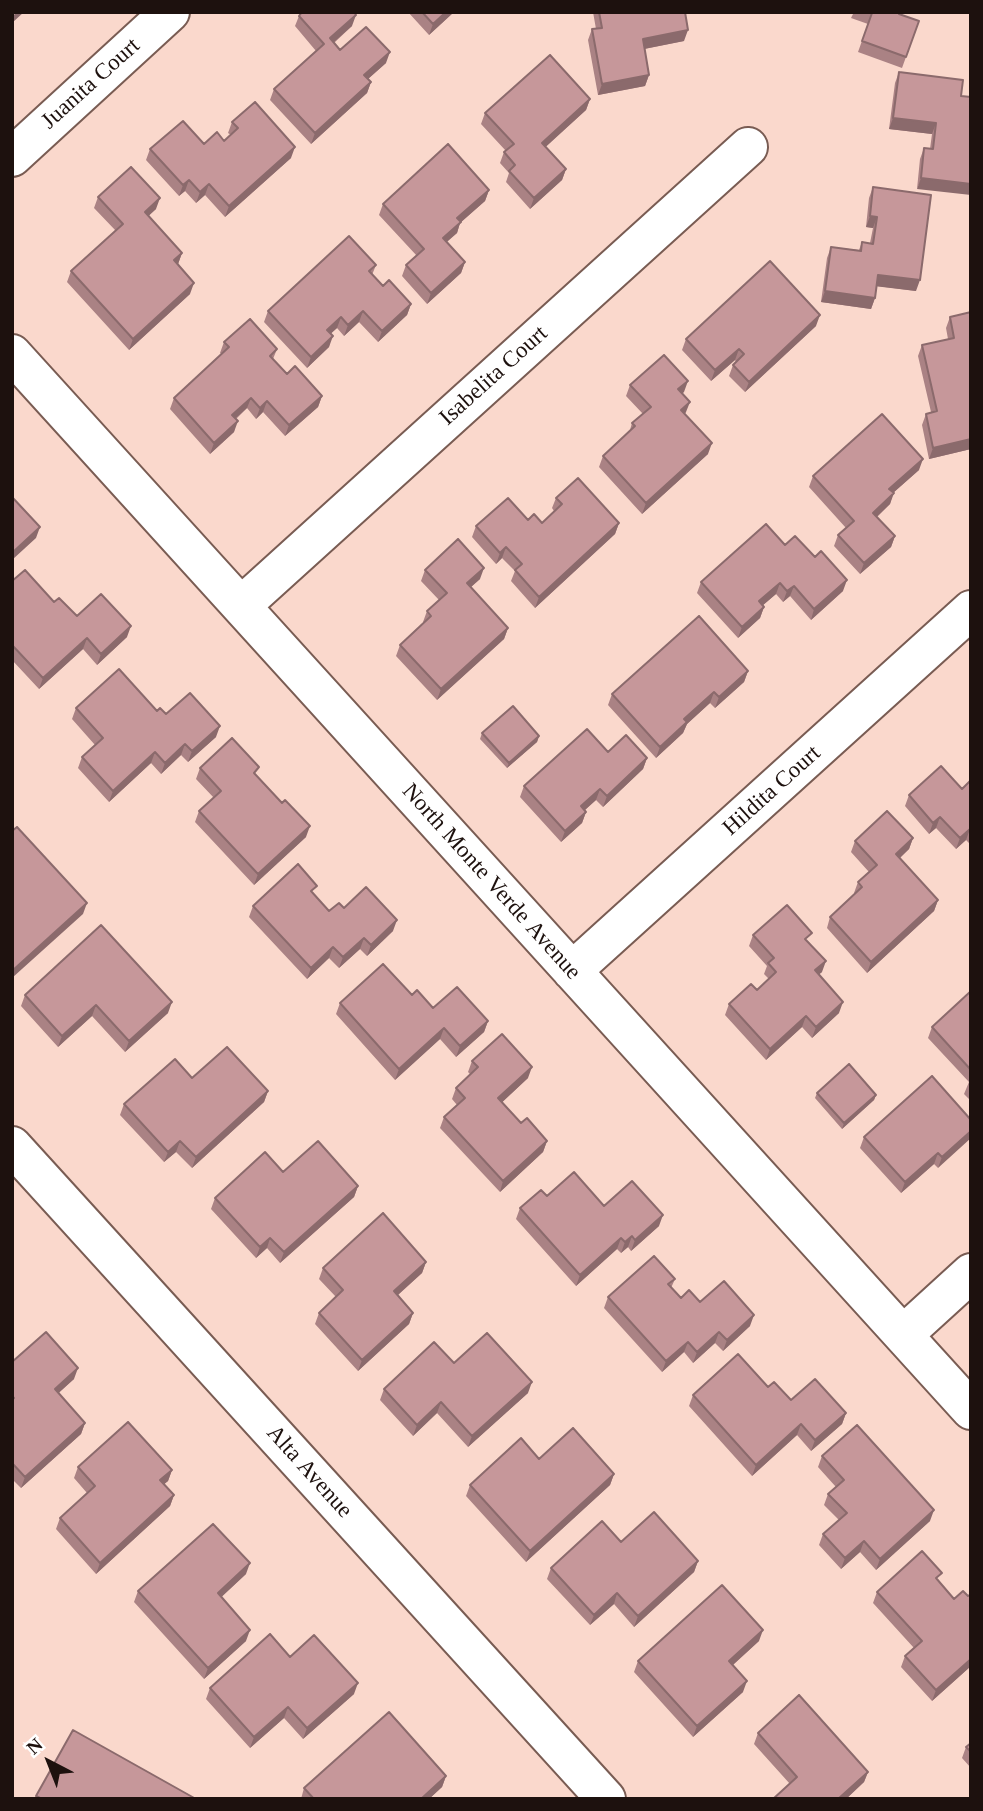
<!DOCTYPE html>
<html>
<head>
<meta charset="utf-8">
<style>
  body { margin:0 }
  #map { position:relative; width:983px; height:1811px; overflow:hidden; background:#fad8cc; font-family:Georgia,serif }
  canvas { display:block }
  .frame { position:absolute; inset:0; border:14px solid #1d110e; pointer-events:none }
  .north { position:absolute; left:14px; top:1727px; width:70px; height:70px; -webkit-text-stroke:5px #fff; paint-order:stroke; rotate:318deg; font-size:19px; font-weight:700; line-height:28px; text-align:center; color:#1d110e }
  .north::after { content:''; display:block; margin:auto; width:24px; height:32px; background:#1d110e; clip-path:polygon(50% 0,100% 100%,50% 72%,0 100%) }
</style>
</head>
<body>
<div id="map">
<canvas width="983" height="1811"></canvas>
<div class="frame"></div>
<div class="north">N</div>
</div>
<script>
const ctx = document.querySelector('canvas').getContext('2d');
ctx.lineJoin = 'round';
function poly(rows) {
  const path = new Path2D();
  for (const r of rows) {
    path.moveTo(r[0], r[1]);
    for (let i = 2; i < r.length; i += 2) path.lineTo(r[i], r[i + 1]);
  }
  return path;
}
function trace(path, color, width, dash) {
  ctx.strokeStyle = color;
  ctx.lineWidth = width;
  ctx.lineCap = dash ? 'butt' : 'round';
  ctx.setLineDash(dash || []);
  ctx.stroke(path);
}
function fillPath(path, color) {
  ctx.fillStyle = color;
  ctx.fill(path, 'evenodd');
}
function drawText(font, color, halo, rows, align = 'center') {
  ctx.font = font + ' Georgia,serif';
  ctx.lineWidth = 5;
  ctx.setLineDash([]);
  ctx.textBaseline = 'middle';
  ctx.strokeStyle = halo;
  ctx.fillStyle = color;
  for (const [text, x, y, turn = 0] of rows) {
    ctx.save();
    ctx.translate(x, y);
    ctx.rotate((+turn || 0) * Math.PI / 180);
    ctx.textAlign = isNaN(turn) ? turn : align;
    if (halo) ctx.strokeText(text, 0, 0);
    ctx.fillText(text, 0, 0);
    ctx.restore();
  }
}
const minor = poly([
  [12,157,170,12],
  [12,354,971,1410],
  [241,606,748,147],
  [572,971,971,610],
  [12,1146,606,1799],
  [903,1335,971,1273]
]);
trace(minor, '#795c53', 42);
trace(minor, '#fff', 38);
fillPath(poly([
  [408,12,454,12,429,35],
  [593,12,685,12,684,41,644,49,649,75,645,86,598,95,588,40,592,29,596,29],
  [848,12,900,12,899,14,919,21,902,68,858,52,868,24,851,18,853,14],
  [299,16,352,26,334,43,340,50,386,63,368,79,371,82,367,93,311,144,270,100,274,89,316,51,295,26],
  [899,72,961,96,917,189,920,159,924,148,930,149,932,134,889,129,895,83],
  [590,99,586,110,545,147,566,169,562,180,530,209,506,182,509,173,500,163,504,152,506,151,481,124,485,113],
  [232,122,291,158,225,217,205,195,196,203,185,191,179,196,146,160,150,149,204,144,224,141,231,135,228,133],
  [873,187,916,291,877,286,875,298,871,309,821,302,827,258,831,247,859,250,862,242,870,243,873,228,866,227,869,198],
  [489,190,485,201,460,223,457,233,446,242,465,262,461,273,427,304,402,276,406,265,417,256,379,215,383,204],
  [98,197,156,209,148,216,182,253,178,264,190,294,129,350,67,282,71,271,116,231,94,208],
  [376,265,372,275,383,286,411,304,407,315,378,342,359,322,344,336,337,328,331,333,329,347,307,368,264,322,268,311],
  [971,312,971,449,929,459,922,425,926,414,931,412,918,356,922,345,948,339,946,328,950,317],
  [816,326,745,392,729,376,733,365,736,362,735,360,711,381,682,350,686,339],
  [224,342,277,349,273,359,287,374,322,396,318,407,285,436,263,412,256,419,247,408,236,419,234,432,210,454,170,409,174,398,222,354,220,353],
  [630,385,684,392,682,393,686,412,685,414,708,454,642,514,599,467,603,456,630,430,632,423,643,414,626,396],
  [919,470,893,493,890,504,877,517,895,536,891,547,860,574,834,546,838,535,846,528,809,487,813,476],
  [556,498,619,523,615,534,535,608,511,581,515,571,502,558,496,564,472,537,476,526,528,520,542,523,554,511,552,508],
  [785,545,843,591,811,620,790,596,783,602,776,594,763,605,764,607,760,618,738,638,697,593,701,582],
  [425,570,480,579,471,587,508,628,504,639,437,700,396,656,400,645,424,623,423,622,427,611,439,600,421,581],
  [12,581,54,602,77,616,127,637,97,665,83,649,39,689,12,660],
  [748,671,744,682,715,708,710,703,687,724,683,733,656,758,608,705,612,694],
  [76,708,157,711,216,737,188,762,181,755,161,774,151,763,109,802,78,768,82,757,95,745,72,719],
  [482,733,539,736,537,742,507,768,480,739],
  [608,752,647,758,643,769,603,807,596,800,585,810,586,812,582,823,561,842,520,797,524,786],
  [200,768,256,775,306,837,254,885,195,822,199,811,214,798,196,779],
  [971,780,971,845,966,840,956,849,936,828,929,834,905,806,909,795,962,789],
  [913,838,909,849,900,858,938,900,934,911,867,973,827,928,830,917,855,894,854,893,858,882,869,872,851,852,855,841],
  [314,894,329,911,344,908,393,931,367,956,360,949,339,968,329,958,307,979,249,917,253,906],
  [753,935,809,942,822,972,818,975,839,1013,812,1038,802,1027,766,1060,725,1015,729,1004,757,990,769,979,764,974,767,966,749,946],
  [971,991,971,1101,964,1094,969,1082,928,1038,932,1027],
  [25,995,168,1013,125,1052,92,1016,58,1047,21,1006],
  [412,995,433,1008,488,1021,484,1032,456,1057,440,1039,395,1080,336,1014,340,1003],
  [472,1061,528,1078,502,1102,521,1123,547,1141,543,1152,500,1192,440,1128,444,1117,457,1105,452,1099,456,1088,470,1074,468,1072],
  [268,1091,264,1102,192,1168,176,1152,164,1162,120,1115,124,1104],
  [817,1093,876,1095,874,1100,842,1129,815,1098],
  [971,1120,938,1168,934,1164,901,1193,860,1148,864,1137],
  [283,1172,358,1186,354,1197,280,1263,267,1248,256,1258,211,1209,215,1198],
  [547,1196,604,1206,659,1226,631,1251,628,1247,621,1253,617,1249,576,1286,516,1219,520,1208],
  [426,1262,422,1273,398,1295,413,1313,409,1324,358,1371,315,1324,319,1313,336,1297,319,1279,323,1268],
  [675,1279,671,1288,681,1298,700,1302,750,1326,723,1351,715,1343,693,1363,684,1352,662,1372,604,1308,608,1297],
  [12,1362,74,1379,58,1393,85,1423,81,1434,21,1488,12,1479],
  [454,1363,528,1393,468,1447,437,1413,413,1436,380,1400,384,1389],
  [768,1387,791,1400,846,1413,842,1424,811,1451,797,1435,752,1476,689,1406,693,1395],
  [822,1456,930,1521,876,1570,860,1552,841,1569,819,1545,823,1534,839,1520,824,1505,828,1494,836,1487,818,1467],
  [539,1459,614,1474,610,1485,526,1562,466,1496,470,1485],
  [78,1467,172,1470,168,1481,164,1484,174,1495,170,1506,96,1574,56,1529,60,1518,87,1493,74,1478],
  [621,1542,698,1561,694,1572,634,1627,614,1604,590,1625,547,1579,551,1568],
  [246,1574,221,1597,246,1641,204,1679,134,1602,138,1591],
  [939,1582,971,1666,932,1701,901,1667,905,1656,914,1648,873,1603,877,1592],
  [759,1641,733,1665,743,1692,693,1737,634,1672,638,1661],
  [290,1657,354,1694,303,1739,284,1718,250,1748,206,1699,210,1688],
  [758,1733,868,1772,864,1782,846,1799,773,1799,790,1784,754,1744],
  [971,1743,971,1768,962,1758,966,1747],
  [446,1776,442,1787,429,1799,301,1799,304,1788]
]), '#aa8284');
fillPath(poly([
  [16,12,24,12,12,23,12,18],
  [446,12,454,12,429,35,433,24],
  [356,15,352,26,326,49,330,38],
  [688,30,684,41,639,50,643,39],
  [390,52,386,63,360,86,364,75],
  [649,75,645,86,598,95,602,84],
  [371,82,367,93,311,144,315,133],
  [590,99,586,110,538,154,542,143],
  [893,118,936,123,932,134,889,129],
  [295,147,291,158,225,217,229,206],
  [566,169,562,180,530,209,534,198],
  [921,178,971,184,971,195,917,189],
  [189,180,185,191,179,196,183,185],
  [209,184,205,195,196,203,200,192],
  [489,190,485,201,460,223,457,233,439,249,443,238,457,218],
  [160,198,156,209,141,223,145,212],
  [870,216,877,217,873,228,866,227],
  [182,253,178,264,170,271,174,260],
  [465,262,461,273,427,304,431,293],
  [878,275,920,280,916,291,874,286],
  [194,283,190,294,129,350,133,339],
  [825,291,875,298,871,309,821,302],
  [411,304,407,315,378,342,382,331],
  [363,311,359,322,344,336,348,325],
  [820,315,816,326,745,392,749,382],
  [341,317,337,328,323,341,327,330],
  [333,336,329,347,307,368,311,357],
  [739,349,735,360,711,381,715,370],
  [688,381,684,392,674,400,678,389],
  [322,396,318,407,285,436,289,425],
  [251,398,247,408,228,425,232,415],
  [267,401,263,412,256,419,260,408],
  [690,402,686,412,677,421,681,410],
  [238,421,234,432,210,454,214,443],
  [971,439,971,449,929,459,933,448],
  [712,443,708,454,642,514,646,503],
  [923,459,919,470,885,500,889,489],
  [894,493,890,504,869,524,873,513],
  [619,523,615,534,535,608,539,597],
  [40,527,36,538,12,560,12,553],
  [895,536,891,547,860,574,864,563],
  [506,547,502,558,496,564,500,553],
  [484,568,480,579,463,594,467,583],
  [847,580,843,591,811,620,814,609],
  [780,583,776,594,755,612,759,601],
  [794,586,790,596,783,602,787,591],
  [764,607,760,618,738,638,742,627],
  [131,626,127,637,97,665,101,654],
  [508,628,504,639,437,700,441,689],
  [87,638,83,649,39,689,43,678],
  [748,671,744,682,715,708,719,697],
  [714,692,710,703,687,724,683,733,656,758,660,747,684,719],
  [220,726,216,737,188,762,192,751],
  [539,736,537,742,507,768,509,763],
  [185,744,181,755,161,774,165,763],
  [155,752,151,763,109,802,113,791],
  [647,758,643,769,603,807,607,796],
  [600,789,596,800,577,817,581,806],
  [586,812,582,823,561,842,565,831],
  [940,817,936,828,929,834,933,823],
  [310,826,306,837,254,885,258,874],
  [970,829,966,840,956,849,960,838],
  [913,838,909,849,892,865,896,854],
  [938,900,934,911,867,973,871,962],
  [87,903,83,914,12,978,12,971],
  [397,920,393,931,367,956,371,945],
  [364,938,360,949,339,968,343,957],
  [333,947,329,958,307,979,311,968],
  [826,961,822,972,811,981,815,970],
  [172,1002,168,1013,125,1052,129,1041],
  [843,1002,839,1013,812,1038,816,1027],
  [96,1005,92,1016,58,1047,62,1036],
  [806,1016,802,1027,766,1060,770,1049],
  [488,1021,484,1032,456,1057,460,1046],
  [444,1028,440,1039,395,1080,399,1069],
  [532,1067,528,1078,495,1109,498,1098],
  [268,1091,264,1102,192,1168,196,1157],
  [876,1095,874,1100,842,1129,844,1123],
  [971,1131,971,1138,938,1168,942,1157],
  [180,1141,176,1152,164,1162,168,1152],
  [547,1141,543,1152,500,1192,503,1181],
  [938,1153,934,1164,901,1193,905,1182],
  [358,1186,354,1197,280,1263,284,1252],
  [663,1215,659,1226,631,1251,635,1240],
  [632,1236,628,1247,621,1253,625,1242],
  [270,1238,267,1248,256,1258,260,1247],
  [621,1238,617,1249,576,1286,580,1275],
  [426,1262,422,1273,390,1302,394,1291],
  [413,1313,409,1324,358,1371,362,1360],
  [754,1315,750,1326,723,1351,727,1340],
  [719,1332,715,1343,693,1363,697,1352],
  [688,1342,684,1352,662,1372,666,1361],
  [78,1368,74,1379,51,1400,55,1389],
  [532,1382,528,1393,468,1447,472,1436],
  [441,1402,437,1413,413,1436,417,1425],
  [846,1413,842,1424,811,1451,815,1440],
  [85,1423,81,1434,21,1488,25,1477],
  [801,1424,797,1435,752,1476,756,1465],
  [172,1470,168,1481,156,1491,160,1480],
  [614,1474,610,1485,526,1562,530,1551],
  [174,1495,170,1506,96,1574,100,1563],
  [934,1510,930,1521,876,1570,880,1559],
  [864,1541,860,1552,841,1569,845,1558],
  [698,1561,694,1572,634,1627,638,1616],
  [250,1563,246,1574,214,1604,218,1593],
  [617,1593,614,1604,590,1625,594,1615],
  [250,1630,246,1641,204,1679,208,1668],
  [763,1630,759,1641,725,1672,729,1661],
  [971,1659,971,1666,932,1701,936,1690],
  [747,1681,743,1692,693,1737,697,1726],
  [358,1683,354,1694,303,1739,307,1728],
  [288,1707,284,1718,250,1748,254,1737],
  [868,1772,864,1782,846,1799,838,1799],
  [446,1776,442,1787,429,1799,421,1799]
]), '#8b6a6c');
const building = poly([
  [302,12,354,12,356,15,330,38,340,50,366,27,390,52,364,75,371,82,315,133,274,89,324,44,299,16,302,12],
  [422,12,446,12,433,24,422,12],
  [599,12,685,12,688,30,643,39,649,75,602,84,592,29,602,28,599,12],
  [870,12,900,12,899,14,919,21,906,57,862,41,872,13,870,12],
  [550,55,590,99,542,143,566,169,534,198,509,171,515,165,504,152,514,144,485,113,550,55],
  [899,72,963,80,961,96,971,97,971,184,921,178,924,148,933,149,936,123,893,118,899,72],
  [255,102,295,147,229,206,209,184,200,192,189,180,183,185,150,149,183,121,204,144,217,132,224,141,238,128,232,122,255,102],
  [448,144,489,190,457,218,461,222,443,238,465,262,431,293,406,265,424,249,383,204,448,144],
  [131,167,160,198,145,212,182,253,174,260,194,283,133,339,71,271,123,224,98,197,131,167],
  [873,187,931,195,920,280,878,275,875,298,825,291,831,247,861,251,862,242,873,244,877,217,870,216,873,187],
  [349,236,376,265,369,271,383,286,389,280,411,304,382,331,363,311,348,325,341,317,327,330,333,336,311,357,268,311,349,236],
  [770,261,820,315,749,382,733,365,744,354,739,349,715,370,686,339,770,261],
  [971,312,971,439,933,448,926,414,937,411,922,345,954,338,950,317,971,312],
  [250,319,277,349,270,356,287,374,295,366,322,396,289,425,267,401,260,408,251,398,232,415,238,421,214,443,174,398,229,347,224,342,250,319],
  [664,355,688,381,678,389,690,402,681,410,712,443,646,503,603,456,635,426,632,423,651,407,630,385,664,355],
  [882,414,923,459,889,489,894,493,873,513,895,536,864,563,838,535,854,521,813,476,882,414],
  [578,478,619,523,539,597,515,570,522,564,506,547,500,553,476,526,508,498,528,520,534,514,542,523,562,504,556,498,578,478],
  [12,497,40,527,12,553,12,497],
  [766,524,785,545,795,536,815,557,821,551,847,580,814,609,794,586,787,591,780,583,759,601,764,607,742,627,701,582,766,524],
  [458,539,484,568,467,583,508,628,441,689,400,645,431,616,427,611,447,593,425,570,458,539],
  [25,570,54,602,59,598,77,616,101,594,131,626,101,654,87,638,43,678,12,645,12,581,25,570],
  [699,616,748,671,719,697,714,692,684,719,687,722,660,747,612,694,699,616],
  [119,669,157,711,160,708,166,714,190,693,220,726,192,751,185,744,165,763,155,752,113,791,82,757,103,738,76,708,119,669],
  [513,706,539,736,509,763,482,733,513,706],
  [587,729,608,752,626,735,647,758,607,796,600,789,581,806,586,812,565,831,524,786,587,729],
  [232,738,259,767,254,773,282,803,285,800,310,826,258,874,199,811,221,791,200,768,232,738],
  [941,766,962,789,971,780,971,830,970,829,960,838,940,817,933,823,909,795,941,766],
  [887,811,913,838,896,854,938,900,871,962,830,917,862,887,858,882,877,865,855,841,887,811],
  [17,827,87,903,12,971,12,831,17,827],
  [298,864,317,886,311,891,329,911,339,903,344,908,366,887,397,920,371,945,364,938,343,957,333,947,311,968,253,906,298,864],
  [787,905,812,933,805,939,826,961,815,970,843,1002,816,1027,806,1016,770,1049,729,1004,751,984,757,990,776,972,768,963,774,958,753,935,787,905],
  [101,925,172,1002,129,1041,96,1005,62,1036,25,995,101,925],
  [383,964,412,995,417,990,433,1008,457,987,488,1021,460,1046,444,1028,399,1069,340,1003,383,964],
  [971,991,971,1070,932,1027,971,991],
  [502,1034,532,1067,498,1098,521,1123,527,1118,547,1141,503,1181,444,1117,465,1098,456,1088,478,1067,472,1061,502,1034],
  [227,1047,268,1091,196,1157,180,1141,168,1152,124,1104,175,1059,192,1078,227,1047],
  [849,1064,876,1095,844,1123,817,1093,849,1064],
  [932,1076,971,1120,971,1131,942,1157,938,1153,905,1182,864,1137,932,1076],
  [318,1141,358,1186,284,1252,270,1238,260,1247,215,1198,265,1152,283,1172,318,1141],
  [574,1172,604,1206,632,1181,663,1215,635,1240,632,1236,625,1242,621,1238,580,1275,520,1208,541,1190,547,1196,574,1172],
  [383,1213,426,1262,394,1291,413,1313,362,1360,319,1313,343,1290,323,1268,383,1213],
  [654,1256,675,1279,668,1284,681,1298,689,1290,700,1302,724,1281,754,1315,727,1340,719,1332,697,1352,688,1342,666,1361,608,1297,654,1256],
  [46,1332,78,1368,55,1389,85,1423,25,1477,12,1463,12,1400,14,1398,12,1396,12,1362,46,1332],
  [487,1333,532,1382,472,1436,441,1402,417,1425,384,1389,434,1342,454,1363,487,1333],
  [738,1354,768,1387,774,1382,791,1400,815,1379,846,1413,815,1440,801,1424,756,1465,693,1395,738,1354],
  [128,1422,172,1470,160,1480,174,1495,100,1563,60,1518,95,1486,78,1467,128,1422],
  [857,1425,934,1510,880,1559,864,1541,845,1558,823,1534,847,1513,828,1494,844,1480,822,1456,857,1425],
  [573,1428,614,1474,530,1551,470,1485,521,1438,539,1459,573,1428],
  [654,1512,698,1561,638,1616,617,1593,594,1615,551,1568,602,1521,621,1542,654,1512],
  [213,1524,250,1563,218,1593,250,1630,208,1668,138,1591,213,1524],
  [922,1551,942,1573,936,1578,954,1599,963,1591,968,1596,971,1594,971,1659,936,1690,905,1656,922,1641,877,1592,922,1551],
  [722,1585,763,1630,729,1661,747,1681,697,1726,638,1661,722,1585],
  [270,1634,290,1657,314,1635,358,1683,307,1728,288,1707,254,1737,210,1688,270,1634],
  [799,1695,868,1772,838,1799,773,1799,797,1777,758,1733,799,1695],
  [389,1712,446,1776,421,1799,314,1799,304,1788,389,1712],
  [73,1730,196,1799,42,1799,36,1796,73,1730],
  [971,1743,971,1752,966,1747,971,1743]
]);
fillPath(building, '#c6979a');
trace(building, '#8b6a6c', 2);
drawText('23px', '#1d110e', '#fff', [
  ["Juanita Court",91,84,-42],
  ["Isabelita Court",494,376,-42],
  ["Hildita Court",772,791,-42],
  ["North Monte Verde Avenue",491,882,48],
  ["Alta Avenue",309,1472,48]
]);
</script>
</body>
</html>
